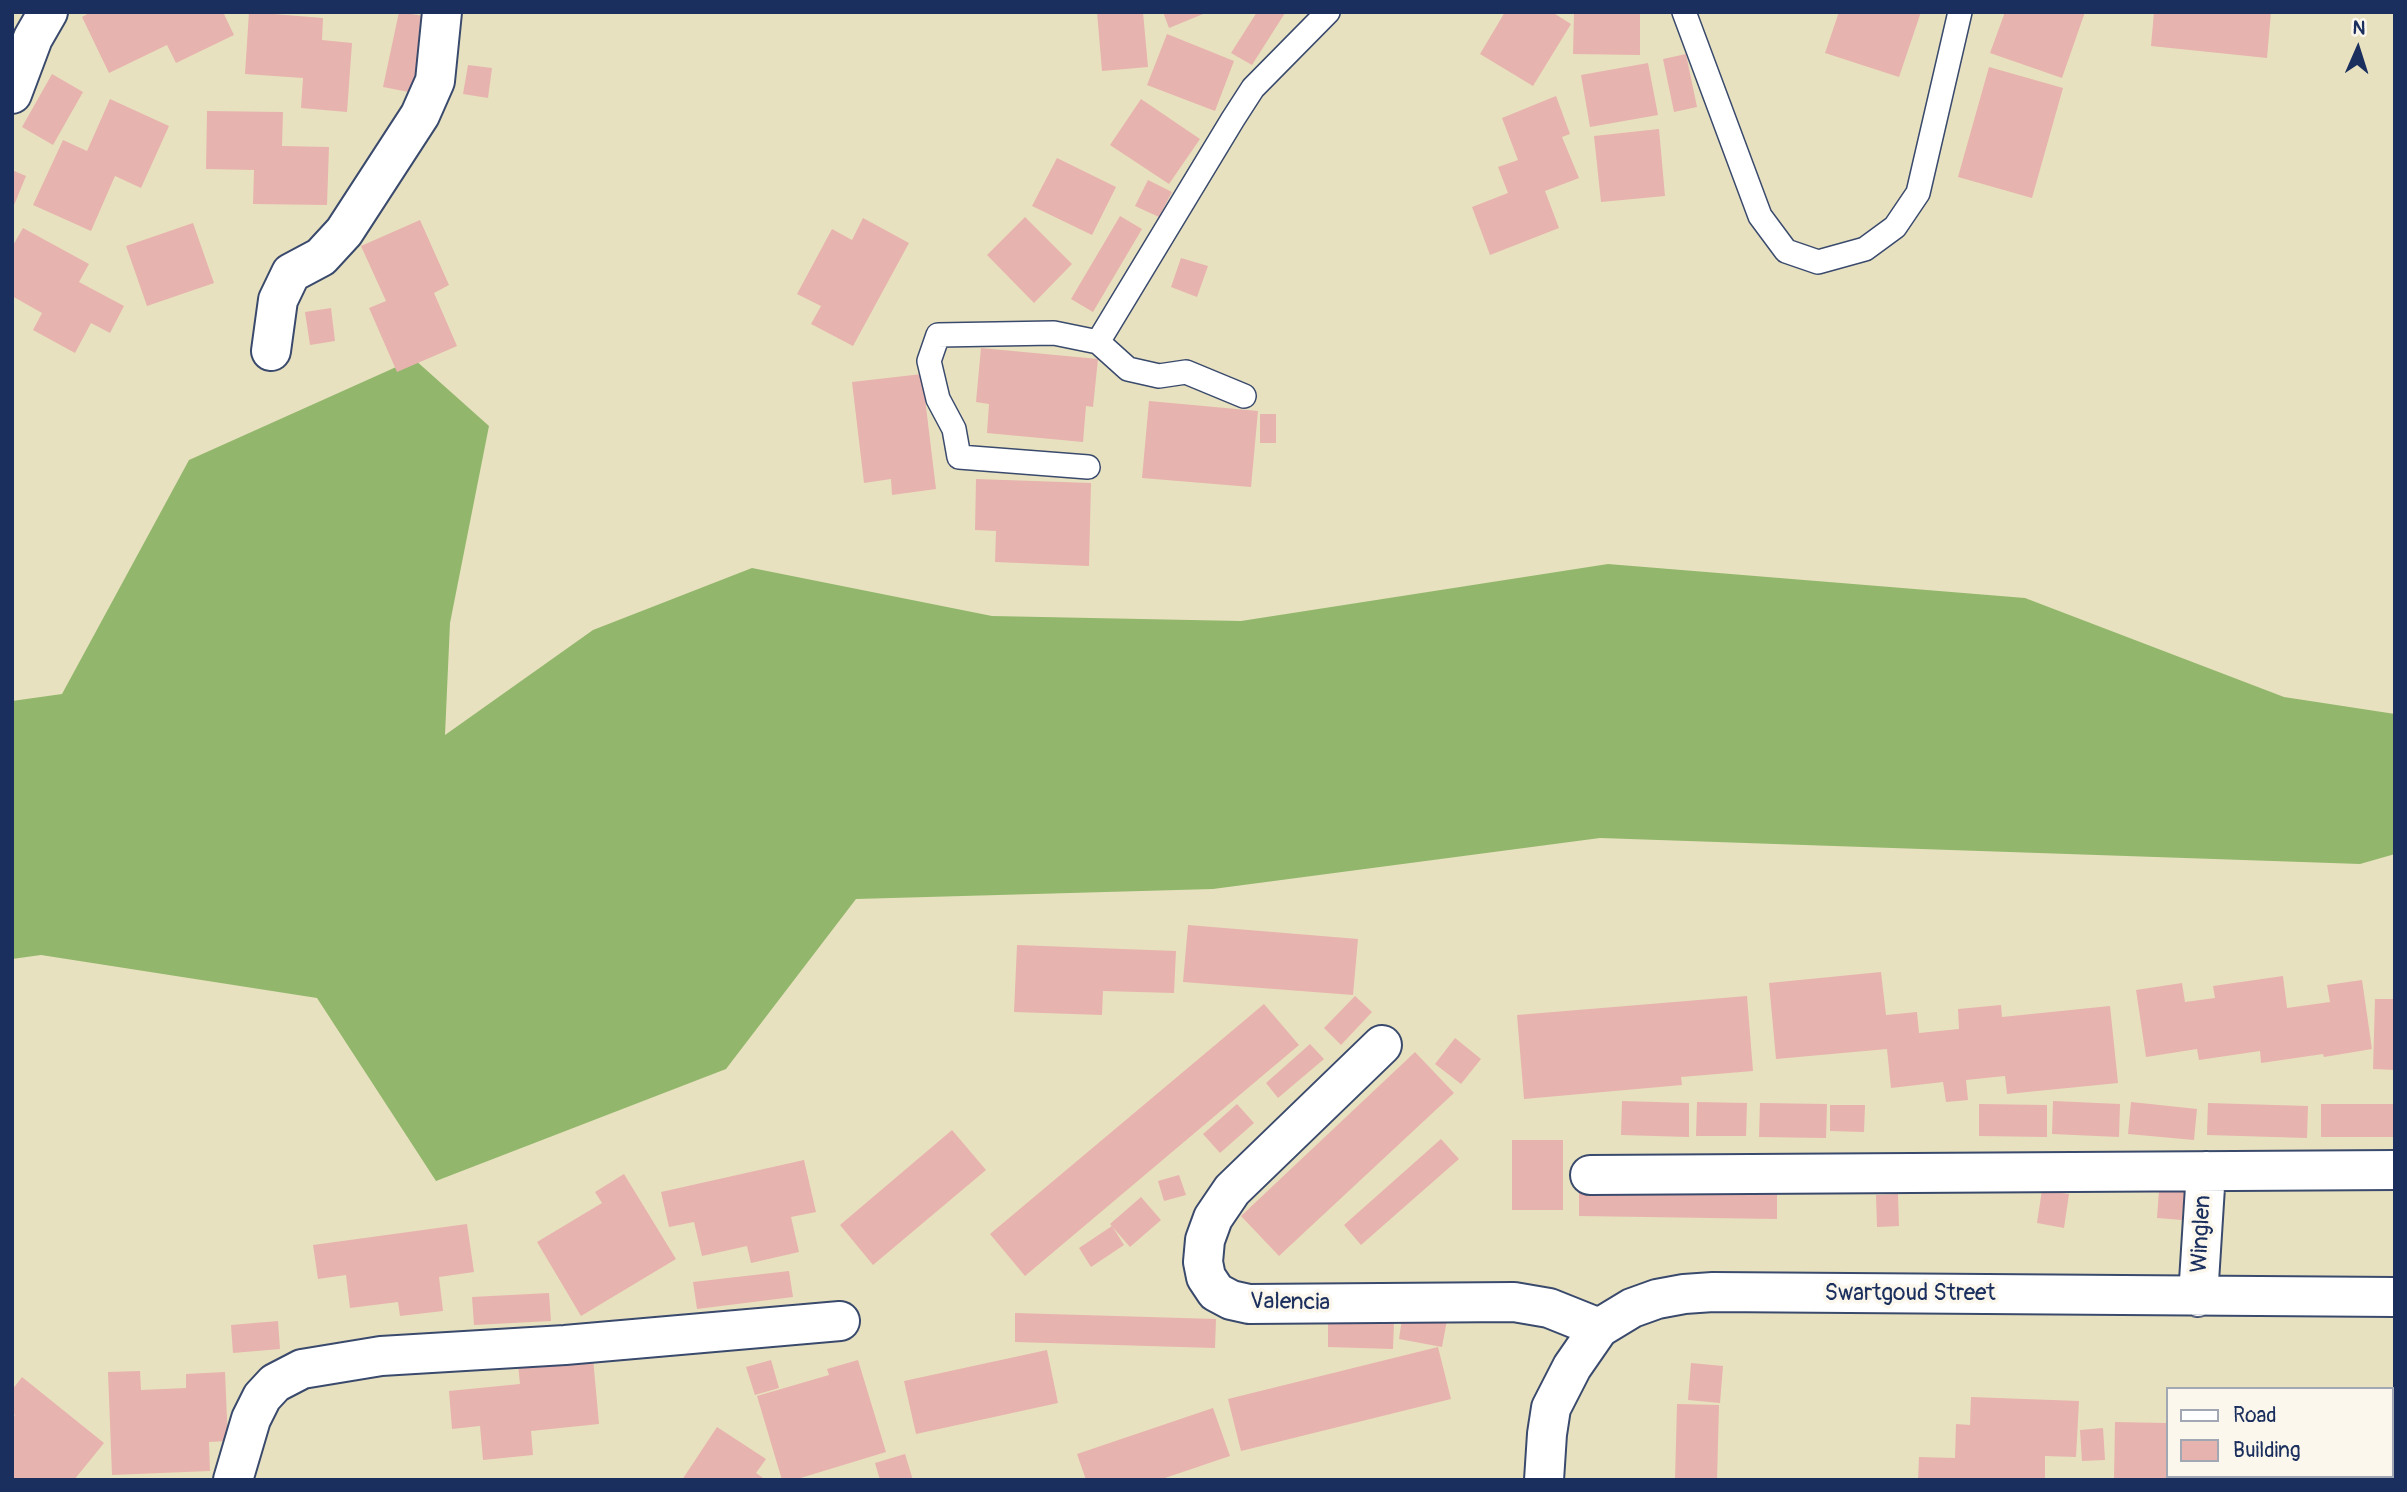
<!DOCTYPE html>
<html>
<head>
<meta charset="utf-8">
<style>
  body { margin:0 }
  #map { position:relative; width:2407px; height:1492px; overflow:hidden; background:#e8e1bf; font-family:Pangolin,sans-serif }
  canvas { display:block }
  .frame { position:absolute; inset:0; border:14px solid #1b2f5e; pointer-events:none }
  .legend { position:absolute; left:2166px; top:1387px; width:228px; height:91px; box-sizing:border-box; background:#fbf7ec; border:2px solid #a1a7b3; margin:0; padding:9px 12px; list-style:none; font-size:21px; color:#1b2f5e }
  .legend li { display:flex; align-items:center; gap:14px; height:35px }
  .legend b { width:35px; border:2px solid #a1a7b3 }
  .north { position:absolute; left:2323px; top:14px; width:70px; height:70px; -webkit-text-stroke:5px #fbf7ec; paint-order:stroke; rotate:3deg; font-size:19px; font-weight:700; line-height:28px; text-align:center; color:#1b2f5e }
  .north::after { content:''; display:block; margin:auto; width:24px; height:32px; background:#1b2f5e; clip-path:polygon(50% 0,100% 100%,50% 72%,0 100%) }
</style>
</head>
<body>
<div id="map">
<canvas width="2407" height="1492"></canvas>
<div class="frame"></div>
<ul class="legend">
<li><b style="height:9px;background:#fff"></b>Road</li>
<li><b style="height:19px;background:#e7b3ae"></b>Building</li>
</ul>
<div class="north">N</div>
</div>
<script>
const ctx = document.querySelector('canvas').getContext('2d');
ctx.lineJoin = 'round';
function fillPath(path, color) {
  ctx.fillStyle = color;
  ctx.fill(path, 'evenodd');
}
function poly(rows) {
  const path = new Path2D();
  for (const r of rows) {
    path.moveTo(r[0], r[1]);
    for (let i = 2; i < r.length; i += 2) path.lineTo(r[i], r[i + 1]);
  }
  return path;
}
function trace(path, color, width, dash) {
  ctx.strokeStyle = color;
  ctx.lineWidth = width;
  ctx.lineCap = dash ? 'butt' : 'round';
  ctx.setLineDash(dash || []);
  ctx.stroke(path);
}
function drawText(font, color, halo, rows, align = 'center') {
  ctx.font = font + ' Pangolin,sans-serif';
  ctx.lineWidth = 7;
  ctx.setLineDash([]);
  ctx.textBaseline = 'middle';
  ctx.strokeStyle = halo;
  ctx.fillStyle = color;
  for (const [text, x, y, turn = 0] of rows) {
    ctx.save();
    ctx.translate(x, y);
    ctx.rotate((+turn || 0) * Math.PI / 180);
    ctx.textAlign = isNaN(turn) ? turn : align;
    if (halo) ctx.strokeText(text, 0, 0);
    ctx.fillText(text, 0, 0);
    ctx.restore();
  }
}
fillPath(poly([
  [414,359,489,426,450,623,445,735,593,630,752,568,992,616,1241,621,1608,564,2025,598,2284,697,2395,714,2395,854,2360,864,1600,838,1213,889,856,899,726,1069,436,1181,317,998,41,955,12,959,12,701,62,694,189,460]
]), '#92b76c');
fillPath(poly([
  [91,12,223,12,234,35,176,63,167,45,109,73,82,17],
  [249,12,323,18,322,40,352,43,347,112,301,108,303,78,245,74],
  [399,12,430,17,414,93,383,87],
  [1097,12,1143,12,1148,67,1102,71],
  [1163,12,1208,12,1169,28],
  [1257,12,1285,13,1252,65,1231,53],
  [1505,12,1552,12,1571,24,1533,86,1480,54],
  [1574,12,1640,12,1640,55,1573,54],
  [1839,12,1921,12,1899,77,1825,53],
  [2005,12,2085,12,2062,78,1990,53],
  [2154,12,2271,12,2267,58,2151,46],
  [1167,34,1234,61,1215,111,1147,85],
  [1686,54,1697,107,1674,112,1663,59],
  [1648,63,1658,115,1590,127,1581,75],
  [468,65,492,68,488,98,463,94],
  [1989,67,2063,88,2032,198,1958,177],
  [52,74,83,92,53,145,22,127],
  [1556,96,1570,134,1562,137,1579,178,1545,191,1559,228,1490,255,1472,207,1508,193,1498,167,1518,160,1502,118],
  [110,99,169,126,141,188,115,176,91,231,33,205,63,140,87,151],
  [1141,99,1200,139,1169,184,1110,145],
  [207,111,283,112,282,146,329,147,327,205,253,204,254,170,206,169],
  [1659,129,1665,196,1601,202,1594,136],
  [1057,158,1116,187,1092,235,1032,206],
  [12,170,26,176,12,210],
  [1148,180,1172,192,1159,217,1135,206],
  [1120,216,1142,229,1093,312,1071,299],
  [1025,217,1072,264,1034,303,987,255],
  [863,218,909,243,853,346,811,324,821,306,797,294,832,229,852,240],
  [420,220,449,285,434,293,457,346,397,372,369,308,386,301,361,246],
  [193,223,214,283,147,306,126,246],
  [23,228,89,264,79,282,124,306,110,333,91,323,75,353,33,330,42,313,12,296,12,247],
  [1181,258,1208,266,1197,297,1171,287],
  [331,308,335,341,310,345,305,312],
  [981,348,1098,359,1093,407,1086,406,1083,442,987,433,989,404,976,402],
  [922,374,936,489,892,495,891,479,864,483,852,382],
  [1149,401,1258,411,1251,487,1142,478],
  [1260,414,1276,414,1276,443,1260,443],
  [976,479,1091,483,1089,566,995,562,996,531,975,530],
  [1188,925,1358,939,1353,995,1183,982],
  [1017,945,1176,951,1174,993,1103,991,1102,1015,1014,1012],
  [1881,972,1886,1015,1917,1012,1919,1033,1959,1029,1958,1009,2001,1005,2002,1017,2110,1006,2118,1083,2007,1094,2005,1076,1966,1080,1968,1100,1946,1102,1943,1082,1891,1088,1887,1049,1776,1059,1769,983],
  [2283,976,2287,1008,2330,1002,2327,985,2362,980,2372,1049,2324,1057,2323,1054,2261,1063,2260,1051,2199,1060,2197,1049,2146,1057,2136,990,2182,983,2185,1002,2215,998,2213,986],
  [1355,996,1372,1012,1341,1045,1324,1028],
  [1747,996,1753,1071,1681,1077,1682,1085,1524,1099,1517,1015],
  [2375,999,2395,999,2395,1070,2373,1069],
  [1264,1004,1299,1045,1025,1276,990,1234],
  [1455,1038,1481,1059,1461,1084,1435,1064],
  [1310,1044,1324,1059,1278,1098,1266,1083],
  [1415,1052,1454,1093,1279,1256,1241,1216],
  [1622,1101,1689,1103,1689,1137,1621,1135],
  [2053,1101,2120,1104,2119,1137,2052,1134],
  [1697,1102,1747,1103,1746,1136,1696,1136],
  [2131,1102,2197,1109,2194,1140,2128,1134],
  [1760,1103,1827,1104,1826,1138,1759,1137],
  [2208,1103,2308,1106,2307,1138,2207,1135],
  [1237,1104,1254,1123,1220,1153,1203,1134],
  [1979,1104,2047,1105,2047,1137,1979,1136],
  [2321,1104,2395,1104,2395,1137,2321,1137],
  [1830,1105,1865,1105,1864,1132,1830,1131],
  [952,1130,986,1170,873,1265,840,1225],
  [1441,1139,1459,1159,1361,1245,1344,1225],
  [1512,1140,1563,1140,1563,1210,1512,1210],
  [804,1160,816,1212,791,1217,799,1252,751,1263,747,1246,702,1256,694,1222,669,1227,661,1192],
  [624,1174,676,1259,581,1316,537,1242,602,1203,595,1192],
  [1179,1175,1186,1195,1164,1201,1158,1181],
  [1579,1184,1777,1185,1777,1219,1579,1216],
  [2042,1190,2069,1194,2064,1228,2037,1223],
  [2159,1190,2184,1192,2182,1220,2157,1218],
  [1898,1194,1899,1226,1877,1227,1876,1195],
  [1141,1197,1161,1220,1130,1247,1110,1224],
  [467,1224,474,1272,439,1277,443,1311,400,1316,398,1302,350,1308,346,1275,318,1279,313,1245],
  [1112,1226,1124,1245,1091,1267,1079,1248],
  [789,1271,793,1297,697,1309,693,1282],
  [549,1293,551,1321,474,1325,472,1297],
  [1403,1312,1447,1320,1442,1347,1399,1339],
  [1015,1313,1216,1319,1215,1348,1015,1342],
  [1328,1319,1394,1321,1393,1349,1328,1347],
  [278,1321,280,1349,233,1353,231,1325],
  [1438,1347,1451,1399,1241,1451,1228,1399],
  [1047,1350,1058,1403,916,1434,904,1381],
  [593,1358,599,1424,531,1431,533,1455,483,1460,480,1426,452,1429,449,1391,520,1384,518,1365],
  [771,1360,779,1388,755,1395,746,1367],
  [858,1360,886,1452,794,1480,782,1480,757,1396,829,1375,827,1369],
  [1691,1363,1723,1366,1720,1403,1688,1400],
  [140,1371,141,1390,186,1388,186,1374,225,1372,228,1441,209,1442,210,1471,112,1475,108,1372],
  [22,1377,104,1443,74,1480,12,1480,12,1418,15,1415,12,1412,12,1390],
  [1971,1397,2079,1401,2076,1457,2045,1456,2045,1480,1918,1480,1919,1457,1955,1458,1956,1424,1970,1425],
  [1677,1404,1719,1405,1717,1480,1675,1480],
  [1213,1408,1230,1456,1159,1480,1086,1480,1077,1454],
  [2115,1422,2167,1423,2167,1476,2192,1476,2192,1480,2114,1480],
  [717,1427,766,1459,756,1473,766,1480,682,1480],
  [2103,1428,2105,1460,2082,1461,2080,1430],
  [905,1454,913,1480,880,1480,875,1463]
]), '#e7b3ae');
const service = poly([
  [1684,12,1760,216,1786,251,1818,262,1865,249,1895,227,1918,193,1960,12],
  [1098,342,1233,119,1253,88,1328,12],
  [1088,467,959,457,954,429,938,399,929,361,938,335,1054,333,1098,342,1128,369,1159,376,1186,372,1244,396]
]);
const minor = poly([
  [12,94,33,38,48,12],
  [271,351,278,300,291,273,321,257,344,232,420,115,435,81,442,12],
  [1382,1045,1232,1190,1213,1218,1205,1240,1203,1262,1206,1277,1216,1292,1231,1300,1249,1304,1514,1302,1549,1308,1599,1328],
  [1590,1175,2395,1170],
  [2198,1297,2206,1171],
  [233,1480,251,1419,262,1397,275,1383,302,1369,381,1356,565,1345,840,1321],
  [1544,1480,1547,1434,1551,1408,1572,1367,1599,1328,1632,1308,1657,1299,1684,1294,1713,1292,2395,1297]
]);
trace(service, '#3a4a6d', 26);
trace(minor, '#3a4a6d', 42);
trace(service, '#fff', 23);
trace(minor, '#fff', 38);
drawText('23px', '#1b2f5e', '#fbf7ec', [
  ["Winglen",2202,1234,-87],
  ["Swartgoud Street",1910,1294],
  ["Valencia",1290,1303,1]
]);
</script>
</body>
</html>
